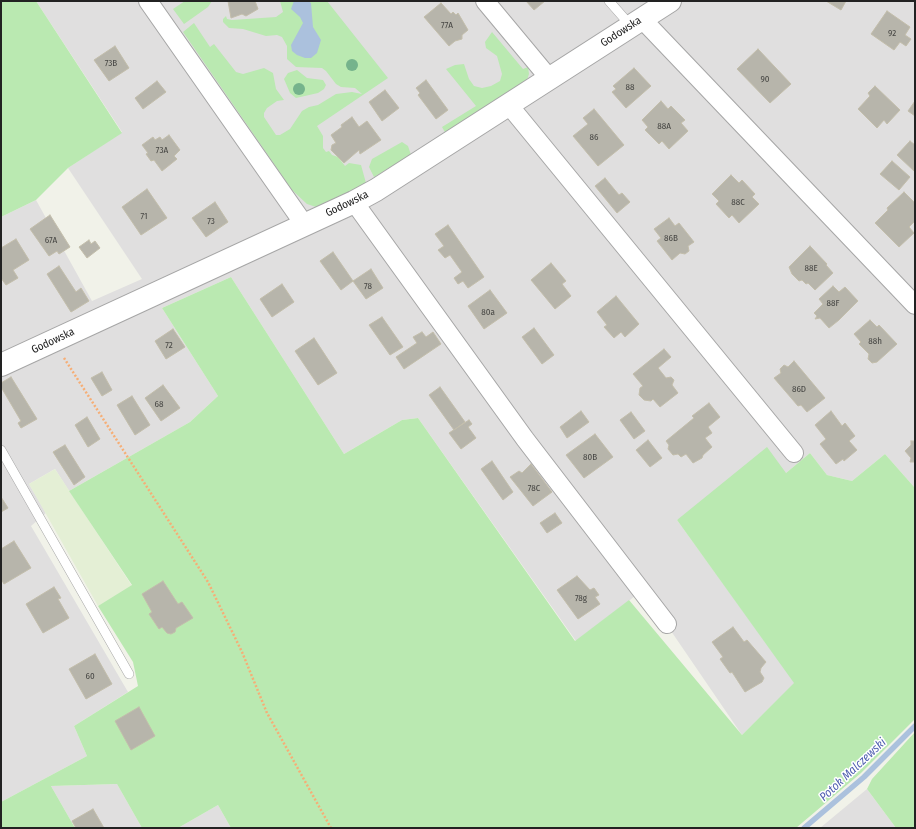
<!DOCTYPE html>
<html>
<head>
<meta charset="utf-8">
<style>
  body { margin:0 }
  #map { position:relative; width:916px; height:829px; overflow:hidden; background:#f1f2e9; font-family:"Fira Sans Condensed",sans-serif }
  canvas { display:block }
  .frame { position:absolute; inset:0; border:2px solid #222; pointer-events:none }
</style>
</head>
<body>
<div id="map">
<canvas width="916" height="829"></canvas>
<div class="frame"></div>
</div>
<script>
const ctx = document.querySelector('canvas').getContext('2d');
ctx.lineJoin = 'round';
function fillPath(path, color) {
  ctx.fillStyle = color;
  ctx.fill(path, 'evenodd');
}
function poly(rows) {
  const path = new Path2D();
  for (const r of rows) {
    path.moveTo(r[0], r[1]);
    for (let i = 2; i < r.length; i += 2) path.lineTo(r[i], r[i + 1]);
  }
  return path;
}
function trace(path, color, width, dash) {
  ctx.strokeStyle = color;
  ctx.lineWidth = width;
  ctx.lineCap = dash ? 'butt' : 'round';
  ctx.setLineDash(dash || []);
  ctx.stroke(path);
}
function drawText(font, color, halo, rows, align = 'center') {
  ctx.font = font + ' "Fira Sans Condensed",sans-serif';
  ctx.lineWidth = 3;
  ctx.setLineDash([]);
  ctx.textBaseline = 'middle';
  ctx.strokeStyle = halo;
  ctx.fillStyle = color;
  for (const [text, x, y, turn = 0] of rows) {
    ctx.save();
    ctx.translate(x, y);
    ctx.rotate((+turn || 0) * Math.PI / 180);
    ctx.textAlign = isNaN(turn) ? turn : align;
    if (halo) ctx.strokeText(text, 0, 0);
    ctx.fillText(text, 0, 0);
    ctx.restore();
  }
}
fillPath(poly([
  [36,1,915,1,915,488,885,454,852,481,827,475,810,453,786,473,677,520,795,683,742,735,643,590,576,641,418,418,402,420,344,454,231,277,162,308,218,396,190,422,69,491,55,469,29,484,46,513,31,526,128,692,74,726,87,756,1,802,1,217,36,200,92,301,142,279,68,168,122,132],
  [117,784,142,828,75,828,51,786],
  [867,789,896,828,820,828],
  [218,805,231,828,178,828]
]), '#e0dfdf');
fillPath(poly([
  [55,469,132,586,98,606,29,484]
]), '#e4efd5');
fillPath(poly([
  [1,1,36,1,122,133,68,168,36,200,1,217],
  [185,1,212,1,208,7,184,24,173,9],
  [280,1,327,1,388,78,317,126,323,136,323,148,326,152,329,151,332,155,338,157,345,166,349,163,361,165,366,183,324,206,316,207,307,204,292,190,183,32,194,23,210,47,214,44,236,72,243,74,264,68,273,73,276,89,284,100,277,101,267,108,264,113,264,117,276,135,280,135,290,129,302,111,309,107,318,105,336,94,352,92,362,94,355,88,341,87,336,84,326,71,322,68,296,67,287,59,287,46,282,37,277,35,266,36,243,29,229,28,223,22,223,19,226,16,227,19,232,20,276,17,283,12],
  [492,32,523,69,528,67,529,74,527,80,524,84,446,134,442,127,476,106,446,69,455,65,464,64,469,79,474,86,482,88,491,86,500,81,502,74,497,56,486,48,485,42],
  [297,70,307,78,323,80,326,85,324,89,318,93,296,98,290,93,284,79,288,73],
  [402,142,408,146,411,155,374,177,369,167,372,159],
  [231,277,344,454,402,420,418,418,575,641,629,600,742,735,794,683,677,520,767,447,786,473,810,453,827,475,852,481,885,454,915,488,915,719,861,773,796,828,231,828,218,805,178,828,142,828,117,784,51,786,75,828,1,828,1,802,87,756,74,726,138,686,133,662,98,606,132,585,69,491,190,422,218,396,162,308],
  [915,732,915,828,896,828,867,789,872,779]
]), '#bae9b1');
fillPath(poly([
  [294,1,308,1,311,3,313,27,321,40,317,53,311,58,305,58,297,55,292,51,291,45,303,23,300,17,291,9]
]), '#abc1dd');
trace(poly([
  [804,828,864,777,915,726]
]), '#abc1dd', 5.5);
const building = poly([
  [228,1,255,1,258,9,246,16,242,14,231,18,228,1],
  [526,1,545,1,534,10,526,1],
  [826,1,846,1,841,10,826,1],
  [441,3,451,14,453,12,456,15,458,13,468,30,462,35,462,39,455,41,449,46,424,17,441,3],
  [887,11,910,27,905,35,911,39,906,46,900,42,894,50,871,34,887,11],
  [115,46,129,68,109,81,94,60,115,46],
  [758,49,791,84,770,103,737,69,758,49],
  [634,68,651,86,626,108,612,92,616,89,613,86,634,68],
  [426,80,448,110,436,119,418,95,420,93,416,88,426,80],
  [157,81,166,92,143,109,135,98,157,81],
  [875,86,900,110,887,124,884,120,877,128,858,109,870,96,868,93,875,86],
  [385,90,399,108,382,121,369,102,385,90],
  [661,101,668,109,671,106,685,120,681,123,688,131,669,149,662,141,659,144,645,130,648,127,642,120,661,101],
  [915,101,915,116,908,111,915,101],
  [594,109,624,145,598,166,573,136,588,124,583,118,594,109],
  [352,117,359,127,367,121,381,140,360,154,359,150,344,163,331,150,332,145,336,143,331,135,342,127,341,125,352,117],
  [169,135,180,150,174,156,177,159,162,171,154,160,151,161,146,154,148,153,142,145,153,137,155,140,160,137,162,140,169,135],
  [910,141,915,145,914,171,897,155,910,141],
  [892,161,910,177,899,190,880,174,892,161],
  [731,175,739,183,742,180,755,194,752,197,759,204,739,223,732,215,729,218,716,204,719,201,712,194,731,175],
  [605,178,619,195,622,193,630,202,617,213,595,186,605,178],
  [147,189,167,218,141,235,122,207,147,189],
  [904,192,915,203,915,221,909,227,914,233,899,247,875,223,888,210,887,208,904,192],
  [215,202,228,222,206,237,192,218,215,202],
  [50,215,70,247,59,254,57,251,49,256,30,229,50,215],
  [669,218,675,226,679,223,694,242,688,246,689,251,685,254,680,253,672,260,657,241,661,238,654,229,669,218],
  [448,225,484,277,468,288,463,281,458,284,454,278,462,272,450,255,445,258,438,250,444,246,435,234,448,225],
  [16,239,29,260,13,270,18,278,6,285,1,278,1,248,16,239],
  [89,240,91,244,95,241,100,248,87,258,79,247,89,240],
  [810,246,827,264,826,265,833,273,815,290,808,283,806,284,802,280,799,281,792,274,789,267,810,246],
  [333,252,353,281,341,290,320,261,333,252],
  [551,263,566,281,562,284,571,296,555,309,531,280,551,263],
  [59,266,76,292,81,288,89,301,71,312,47,274,59,266],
  [371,269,383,288,366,299,353,281,371,269],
  [282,284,294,302,272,317,260,299,282,284],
  [833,286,839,292,845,287,858,301,839,320,829,328,820,318,815,319,817,316,814,313,823,304,819,299,833,286],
  [490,290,507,313,484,329,468,306,490,290],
  [616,296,639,324,625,337,621,332,614,338,604,327,607,325,597,312,616,296],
  [382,317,403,347,390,355,369,325,382,317],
  [870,320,877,327,879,325,897,344,877,362,872,363,868,359,869,354,859,344,861,342,854,334,870,320],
  [534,328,554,355,542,364,522,337,534,328],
  [173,329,185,347,166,359,155,341,173,329],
  [422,332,426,337,433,332,441,344,404,369,396,357,417,343,413,337,422,332],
  [314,338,337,373,318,385,295,351,314,338],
  [664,349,671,357,658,368,666,378,671,377,674,380,672,385,678,393,660,407,653,399,651,401,644,400,639,395,640,388,643,386,633,374,664,349],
  [794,361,825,398,807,412,801,405,798,406,774,378,781,373,780,369,784,365,788,367,794,361],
  [102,372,112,390,102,396,91,378,102,372],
  [11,377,37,419,21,428,18,423,21,421,1,387,1,383,11,377],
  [163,385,180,408,161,421,145,398,163,385],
  [440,387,465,422,454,430,429,395,440,387],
  [132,396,150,425,135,435,117,405,132,396],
  [709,403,720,417,708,427,712,433,705,438,712,447,703,455,702,458,693,463,686,454,681,457,678,454,673,455,668,449,669,445,666,441,694,418,692,416,709,403],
  [581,411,589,422,567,438,560,427,581,411],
  [831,411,842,426,845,423,855,436,849,441,857,450,844,461,843,459,836,464,820,444,826,439,815,425,831,411],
  [631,412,645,431,634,439,620,420,631,412],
  [87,417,100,439,88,447,75,425,87,417],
  [469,420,472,424,468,427,476,438,461,449,449,433,469,420],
  [595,434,613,457,584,478,566,455,595,434],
  [648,440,662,458,650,467,636,450,648,440],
  [911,441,915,441,915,462,910,462,911,458,905,451,911,445,911,441],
  [65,445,85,477,74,485,53,452,65,445],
  [492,461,513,492,503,500,481,469,492,461],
  [531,464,552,492,533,506,510,477,519,471,522,473,531,464],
  [1,497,8,508,1,512,1,497],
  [555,513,562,523,547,533,540,523,555,513],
  [14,541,31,568,4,584,1,579,1,549,14,541],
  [577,576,590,590,594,588,599,595,595,597,600,604,578,619,557,590,577,576],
  [163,581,178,604,182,602,193,618,176,628,175,632,171,634,167,633,162,627,159,629,149,614,152,612,142,594,163,581],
  [54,587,61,598,58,599,69,618,43,633,26,604,54,587],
  [733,627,744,642,747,640,766,662,761,668,760,672,764,678,762,682,745,692,732,672,730,673,720,659,723,657,712,642,733,627],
  [95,654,112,684,86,699,69,669,95,654],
  [139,707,155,736,131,750,115,721,139,707],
  [93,809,104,828,76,828,72,821,93,809]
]);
fillPath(building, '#b7b5ab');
trace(building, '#c3beab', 1);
const service = poly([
  [609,1,631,26],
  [1,450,129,674]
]);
const minor = poly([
  [148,1,304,224],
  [485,1,549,78],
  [642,19,915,305],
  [508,104,794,453],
  [354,202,525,439,667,624]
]);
const tertiary = poly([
  [1,365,354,202,376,190,670,1]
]);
trace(service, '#a6a6a6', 10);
trace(minor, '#a6a6a6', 20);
trace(tertiary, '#a6a6a6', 24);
trace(poly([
  [64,358,208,582,242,652,267,713,331,828]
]), '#f6ae76', 2.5, [2, 2]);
trace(service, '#fff', 9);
trace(minor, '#fff', 18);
trace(tertiary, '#fff', 22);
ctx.fillStyle = '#75b38c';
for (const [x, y] of [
  [352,65],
  [299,89]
]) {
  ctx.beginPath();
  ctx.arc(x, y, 6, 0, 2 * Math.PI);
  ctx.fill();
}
drawText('9px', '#474744', null, [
  ["77A",447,25],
  ["92",892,33],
  ["73B",111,63],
  ["90",765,79],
  ["88",630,87],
  ["88A",664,126],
  ["86",594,137],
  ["73A",162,150],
  ["88C",738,202],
  ["71",144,216],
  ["73",211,221],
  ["86B",671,238],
  ["67A",51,240],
  ["88E",811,268],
  ["78",368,286],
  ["88F",833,303],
  ["80a",488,312],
  ["88h",875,341],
  ["72",169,345],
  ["86D",799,389],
  ["68",159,404],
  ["80B",590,457],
  ["78C",534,488],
  ["78g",581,598],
  ["60",90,676]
]);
drawText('11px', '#222', '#fff', [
  ["Godowska",621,32,-33],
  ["Godowska",347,204,-26],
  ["Godowska",53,341,-25]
]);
drawText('italic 12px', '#505fb0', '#fff', [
  ["Potok Malczewski",853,770,-43]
]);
</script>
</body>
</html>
